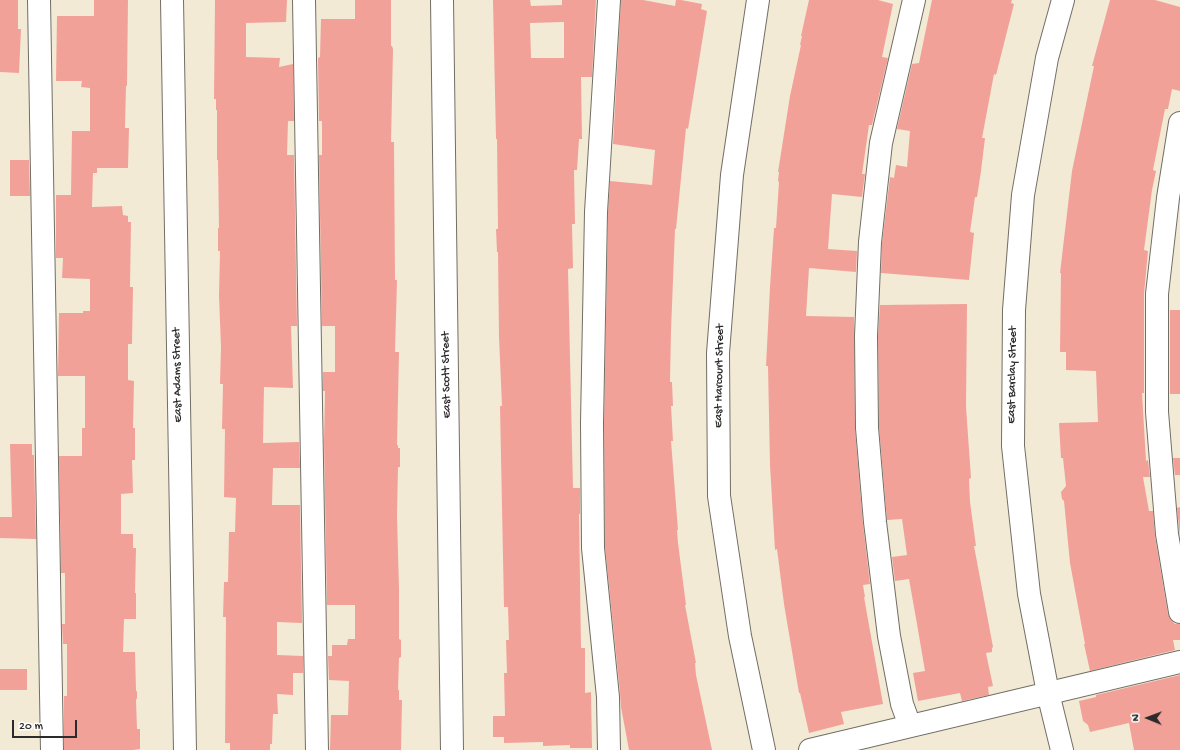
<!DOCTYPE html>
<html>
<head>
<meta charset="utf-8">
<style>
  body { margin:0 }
  #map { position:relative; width:1180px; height:750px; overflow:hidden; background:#f3ead5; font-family:"Gochi Hand",sans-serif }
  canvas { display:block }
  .north { position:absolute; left:1128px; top:698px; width:40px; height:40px; -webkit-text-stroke:3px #fff; paint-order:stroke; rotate:271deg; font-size:11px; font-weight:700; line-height:16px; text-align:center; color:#2b2b2b }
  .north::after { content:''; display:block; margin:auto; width:14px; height:18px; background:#2b2b2b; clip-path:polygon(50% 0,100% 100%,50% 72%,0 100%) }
  .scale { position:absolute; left:12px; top:720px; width:65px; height:18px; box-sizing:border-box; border:2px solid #2b2b2b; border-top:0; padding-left:5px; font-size:12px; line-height:14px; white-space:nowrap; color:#2b2b2b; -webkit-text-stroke:3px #fff; paint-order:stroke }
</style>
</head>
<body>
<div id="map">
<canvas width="1180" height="750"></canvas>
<div class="north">N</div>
<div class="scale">20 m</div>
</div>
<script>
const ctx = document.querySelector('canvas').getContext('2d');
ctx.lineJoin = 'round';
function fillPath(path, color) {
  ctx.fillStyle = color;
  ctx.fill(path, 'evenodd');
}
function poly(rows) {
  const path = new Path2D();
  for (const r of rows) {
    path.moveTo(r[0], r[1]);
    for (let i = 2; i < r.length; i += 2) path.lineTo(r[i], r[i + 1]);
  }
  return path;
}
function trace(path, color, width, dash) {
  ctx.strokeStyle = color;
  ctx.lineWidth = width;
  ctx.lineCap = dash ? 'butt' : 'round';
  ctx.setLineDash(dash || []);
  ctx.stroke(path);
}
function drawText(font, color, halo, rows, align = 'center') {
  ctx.font = font + ' "Gochi Hand",sans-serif';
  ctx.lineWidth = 3;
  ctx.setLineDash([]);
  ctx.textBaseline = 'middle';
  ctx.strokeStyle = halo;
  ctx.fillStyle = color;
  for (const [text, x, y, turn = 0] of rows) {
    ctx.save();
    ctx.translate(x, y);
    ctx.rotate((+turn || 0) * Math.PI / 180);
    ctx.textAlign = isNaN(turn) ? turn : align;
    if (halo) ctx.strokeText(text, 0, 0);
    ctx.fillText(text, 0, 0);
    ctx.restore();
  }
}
fillPath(poly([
  [0,0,18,0,18,29,21,29,19,73,0,72],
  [94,0,128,0,127,86,126,86,125,128,129,128,128,168,97,168,97,173,93,173,92,207,122,206,123,215,128,216,128,222,131,222,130,287,133,287,132,344,128,344,128,380,134,381,133,428,135,428,135,460,132,460,133,493,121,494,121,534,133,534,133,548,136,548,135,593,136,593,136,619,124,619,123,652,135,652,136,690,137,692,137,698,136,700,137,729,140,729,140,749,133,750,64,750,64,696,67,696,67,644,63,644,62,624,65,624,65,573,61,573,59,456,82,456,82,428,85,428,85,376,58,376,59,313,83,313,83,311,90,311,90,279,62,278,63,258,56,258,56,195,71,195,72,131,90,131,90,88,81,87,82,81,56,81,57,16,94,16],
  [215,0,287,0,286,22,246,23,246,57,280,58,279,67,293,64,294,121,288,121,287,155,294,155,297,326,291,326,293,388,264,387,263,443,299,442,300,468,273,468,272,505,300,505,302,623,277,622,277,655,303,656,303,673,293,673,293,695,277,694,278,714,273,714,272,744,270,744,270,750,230,750,230,743,225,743,226,617,223,617,224,582,228,582,229,532,235,532,236,498,224,497,225,429,222,429,223,384,220,384,221,347,219,296,220,251,218,251,218,228,219,228,218,160,217,160,217,110,216,110,216,99,214,99],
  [355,0,391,0,391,46,392,46,393,49,391,142,394,142,395,280,397,280,395,352,399,352,397,445,398,445,398,448,400,448,400,467,398,467,397,515,399,590,399,639,401,640,401,657,399,658,398,690,399,690,399,700,402,700,401,750,330,750,331,715,348,715,349,681,329,680,328,656,332,656,332,645,347,645,348,639,355,639,355,605,327,605,324,442,325,391,323,391,323,372,335,372,335,326,322,326,319,155,322,155,322,121,319,121,318,58,320,57,321,19,355,19],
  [493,0,530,0,531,6,562,5,562,0,596,0,592,77,581,77,582,139,579,139,577,170,574,170,575,224,572,224,573,268,568,269,573,488,580,488,580,514,579,514,581,648,585,648,585,693,591,692,592,748,570,748,570,745,543,746,543,742,504,743,504,737,493,737,493,716,505,716,504,673,507,673,506,640,509,640,508,607,504,607,500,406,502,406,499,337,498,252,497,252,496,229,498,229,497,139,496,139],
  [564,22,564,58,531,58,530,23],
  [621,0,643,0,675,6,676,0,681,0,702,4,701,9,707,11,688,129,686,128,676,229,675,229,671,331,670,382,672,382,673,406,671,406,673,441,671,441,678,530,677,530,678,543,686,605,685,605,696,663,695,663,696,675,712,750,629,750,621,707,620,692,605,547,604,423,608,212,610,181,652,185,655,150,613,144],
  [809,0,878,0,893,4,882,57,888,58,872,125,869,125,862,174,865,174,862,197,832,194,828,249,857,251,856,272,809,268,806,316,854,317,855,429,863,524,870,584,863,585,865,597,864,597,883,704,841,712,844,724,809,733,800,693,799,693,784,604,777,549,775,550,770,465,768,366,766,366,770,287,774,228,776,228,779,182,778,181,779,172,778,172,790,96,801,45,800,45,802,36,801,36],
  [932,0,1012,0,1011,3,1014,4,996,75,994,74,982,138,985,138,981,171,977,197,975,197,970,232,974,233,969,280,881,273,882,243,890,177,894,178,896,165,907,167,910,131,897,129,912,64,919,63],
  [1110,0,1155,0,1180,7,1180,91,1172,89,1168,109,1165,109,1153,170,1156,171,1152,190,1144,250,1148,251,1144,294,1144,393,1142,393,1146,461,1148,460,1150,477,1143,477,1149,511,1153,511,1155,536,1168,614,1171,620,1175,624,1180,624,1180,640,1173,640,1175,650,1090,671,1084,644,1085,644,1070,563,1064,501,1062,499,1061,492,1066,486,1063,458,1061,458,1059,423,1098,422,1096,371,1066,370,1066,352,1060,352,1061,273,1060,273,1072,171,1094,66,1092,66],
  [10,160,29,160,30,196,10,196],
  [967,304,966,407,971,478,969,479,970,502,976,546,974,546,993,647,992,648,992,652,986,653,993,686,988,687,989,695,962,701,960,693,918,701,913,673,925,671,917,624,909,579,895,581,892,557,907,555,902,519,887,520,879,427,878,336,880,305],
  [1170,310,1180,310,1180,394,1170,394],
  [10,444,32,444,32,455,34,455,36,539,0,538,0,517,12,517],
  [1173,458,1180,458,1180,475,1175,475],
  [1180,507,1180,536,1177,508],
  [0,669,27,669,27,690,0,690],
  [1180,675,1180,750,1134,750,1129,723,1090,732,1088,725,1083,721,1079,701,1096,697,1096,695]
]), '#f2a199');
const minor = poly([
  [39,0,52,750],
  [172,0,185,750],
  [304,0,317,750],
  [442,0,452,750],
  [609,0,596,212,592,423,593,548,608,697,609,750],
  [758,0,732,175,718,353,719,496,740,636,764,750],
  [1180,123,1168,198,1157,294,1157,412,1167,534,1180,612],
  [910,726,902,704,889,636,875,522,867,428,866,336,870,242,881,143,914,0],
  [810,750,1180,662],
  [1062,750,1048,693,1029,594,1013,446,1014,310,1023,195,1047,58,1063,0]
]);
trace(minor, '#716e66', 24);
trace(minor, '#fff', 22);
drawText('12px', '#2b2b2b', '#fff', [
  ["East Adams Street",178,375,-91],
  ["East Scott Street",447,375,-91],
  ["East Barclay Street",1013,375,-89],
  ["East Harcourt Street",720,376,-89]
]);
</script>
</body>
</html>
